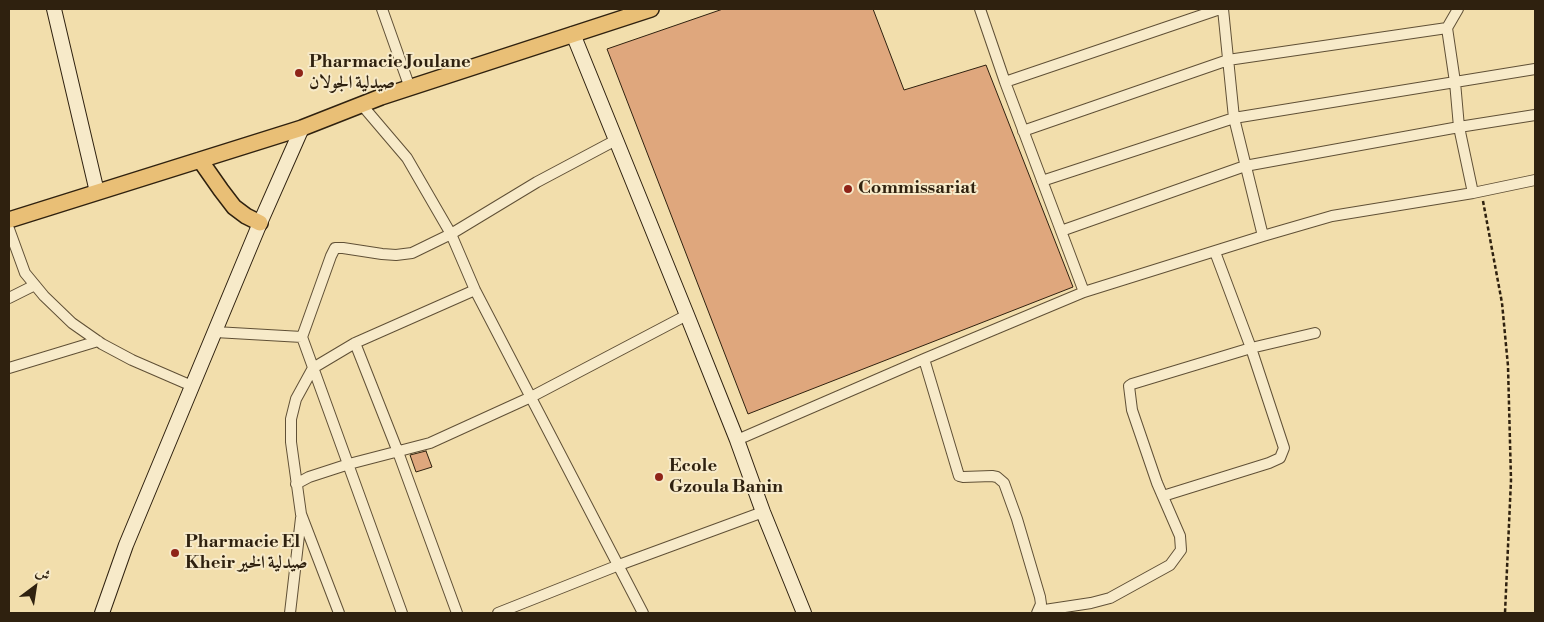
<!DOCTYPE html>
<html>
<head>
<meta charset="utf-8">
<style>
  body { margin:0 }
  #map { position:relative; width:1544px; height:622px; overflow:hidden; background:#f2deac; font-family:"Libre Bodoni",Amiri,serif }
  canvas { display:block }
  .frame { position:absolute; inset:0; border:10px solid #2f210f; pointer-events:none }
  .north { position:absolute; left:10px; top:562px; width:50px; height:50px; -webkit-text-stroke:4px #f7eac9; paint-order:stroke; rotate:31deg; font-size:14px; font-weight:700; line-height:20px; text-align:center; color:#2f210f }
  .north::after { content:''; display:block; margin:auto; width:18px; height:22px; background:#2f210f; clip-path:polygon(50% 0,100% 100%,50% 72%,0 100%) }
</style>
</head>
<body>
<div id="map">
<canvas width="1544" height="622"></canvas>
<div class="frame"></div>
<div class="north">ش</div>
</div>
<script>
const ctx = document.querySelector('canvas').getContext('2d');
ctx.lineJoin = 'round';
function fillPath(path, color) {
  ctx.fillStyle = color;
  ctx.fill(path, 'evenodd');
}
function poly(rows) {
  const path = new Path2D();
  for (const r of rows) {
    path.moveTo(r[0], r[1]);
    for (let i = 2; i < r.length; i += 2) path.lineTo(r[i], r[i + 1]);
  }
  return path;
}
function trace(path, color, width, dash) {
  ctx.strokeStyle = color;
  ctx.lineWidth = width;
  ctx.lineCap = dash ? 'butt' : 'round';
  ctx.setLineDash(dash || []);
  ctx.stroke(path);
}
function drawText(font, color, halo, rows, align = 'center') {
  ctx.font = font + ' "Libre Bodoni",Amiri,serif';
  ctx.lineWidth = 4;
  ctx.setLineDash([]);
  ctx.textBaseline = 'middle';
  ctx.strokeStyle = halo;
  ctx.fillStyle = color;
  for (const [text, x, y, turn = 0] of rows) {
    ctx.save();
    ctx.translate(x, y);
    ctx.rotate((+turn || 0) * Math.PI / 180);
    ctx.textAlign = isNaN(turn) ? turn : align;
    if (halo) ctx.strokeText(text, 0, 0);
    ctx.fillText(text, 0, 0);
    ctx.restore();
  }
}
const building = poly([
  [723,9,873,9,904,90,986,65,1073,287,748,414,607,49,723,9],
  [426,451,432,467,416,472,410,455,426,451]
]);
fillPath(building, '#dfa77d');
trace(building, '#2f210f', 1);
const street = poly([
  [382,9,410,88],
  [980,9,1005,82,1084,292],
  [1223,9,1234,118,1263,236],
  [1458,9,1447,28,1455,82,1459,127,1473,193],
  [1005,82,1220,9],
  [361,104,407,158,451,234,475,290,643,613],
  [1023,131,1228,60,1447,28],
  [1042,181,1234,118,1535,69],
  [9,229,25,273,44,296,72,323,102,344,132,360,192,386],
  [1061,231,1245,166,1459,127,1535,115],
  [9,298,35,285],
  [215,332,302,337,331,256,335,248,343,248,382,254,396,255,412,253,451,234,537,182,616,140],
  [302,337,402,613],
  [355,343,398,452,457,613],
  [924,359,959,476,963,477,992,476,997,477,1004,483,1017,519,1040,597,1041,604,1037,613],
  [9,368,98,341],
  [737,440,924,359,1084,292,1263,236,1332,216,1473,193,1535,180],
  [296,484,309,477,349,464,430,443,531,397,687,315],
  [1163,496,1269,463,1280,458,1284,448,1251,348,1215,252],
  [1038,611,1091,603,1110,598,1170,565,1181,550,1180,536,1157,483,1132,410,1129,386,1132,384,1251,348,1315,333],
  [290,613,301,518],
  [339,613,301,514,291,442,291,419,296,399,313,368,355,343,475,290],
  [498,613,619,565,763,512]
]);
const secondary = poly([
  [54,9,97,192],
  [573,34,687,315,737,440,763,512,804,613],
  [102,613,126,545,260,223,302,128]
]);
const primary = poly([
  [200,160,221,190,234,207,246,216,260,223],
  [9,220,302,128,381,97,651,9]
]);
trace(street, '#605036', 12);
trace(secondary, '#2f210f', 16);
trace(primary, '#2f210f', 18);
trace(poly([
  [1483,201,1502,303,1508,366,1511,480,1505,613]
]), '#2f210f', 2.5, [4, 2.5]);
trace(street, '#f7eac9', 10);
trace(secondary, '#f7eac9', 14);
trace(primary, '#e9bf76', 15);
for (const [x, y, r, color] of [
  [299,73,5,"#8f2418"],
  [848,189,5,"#8f2418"],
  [659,477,5,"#8f2418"],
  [175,553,5,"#8f2418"]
]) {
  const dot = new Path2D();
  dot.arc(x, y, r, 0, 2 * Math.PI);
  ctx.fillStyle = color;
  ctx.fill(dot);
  trace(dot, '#f7eac9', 2);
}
drawText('bold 18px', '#2f210f', '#f7eac9', [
  ["Pharmacie Joulane",309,63],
  ["صيدلية الجولان",309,84],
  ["Commissariat",858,189],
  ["Ecole",669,467],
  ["Gzoula Banin",669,488],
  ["Pharmacie El",185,543],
  ["Kheir صيدلية الخير",185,564]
], 'left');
</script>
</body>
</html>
